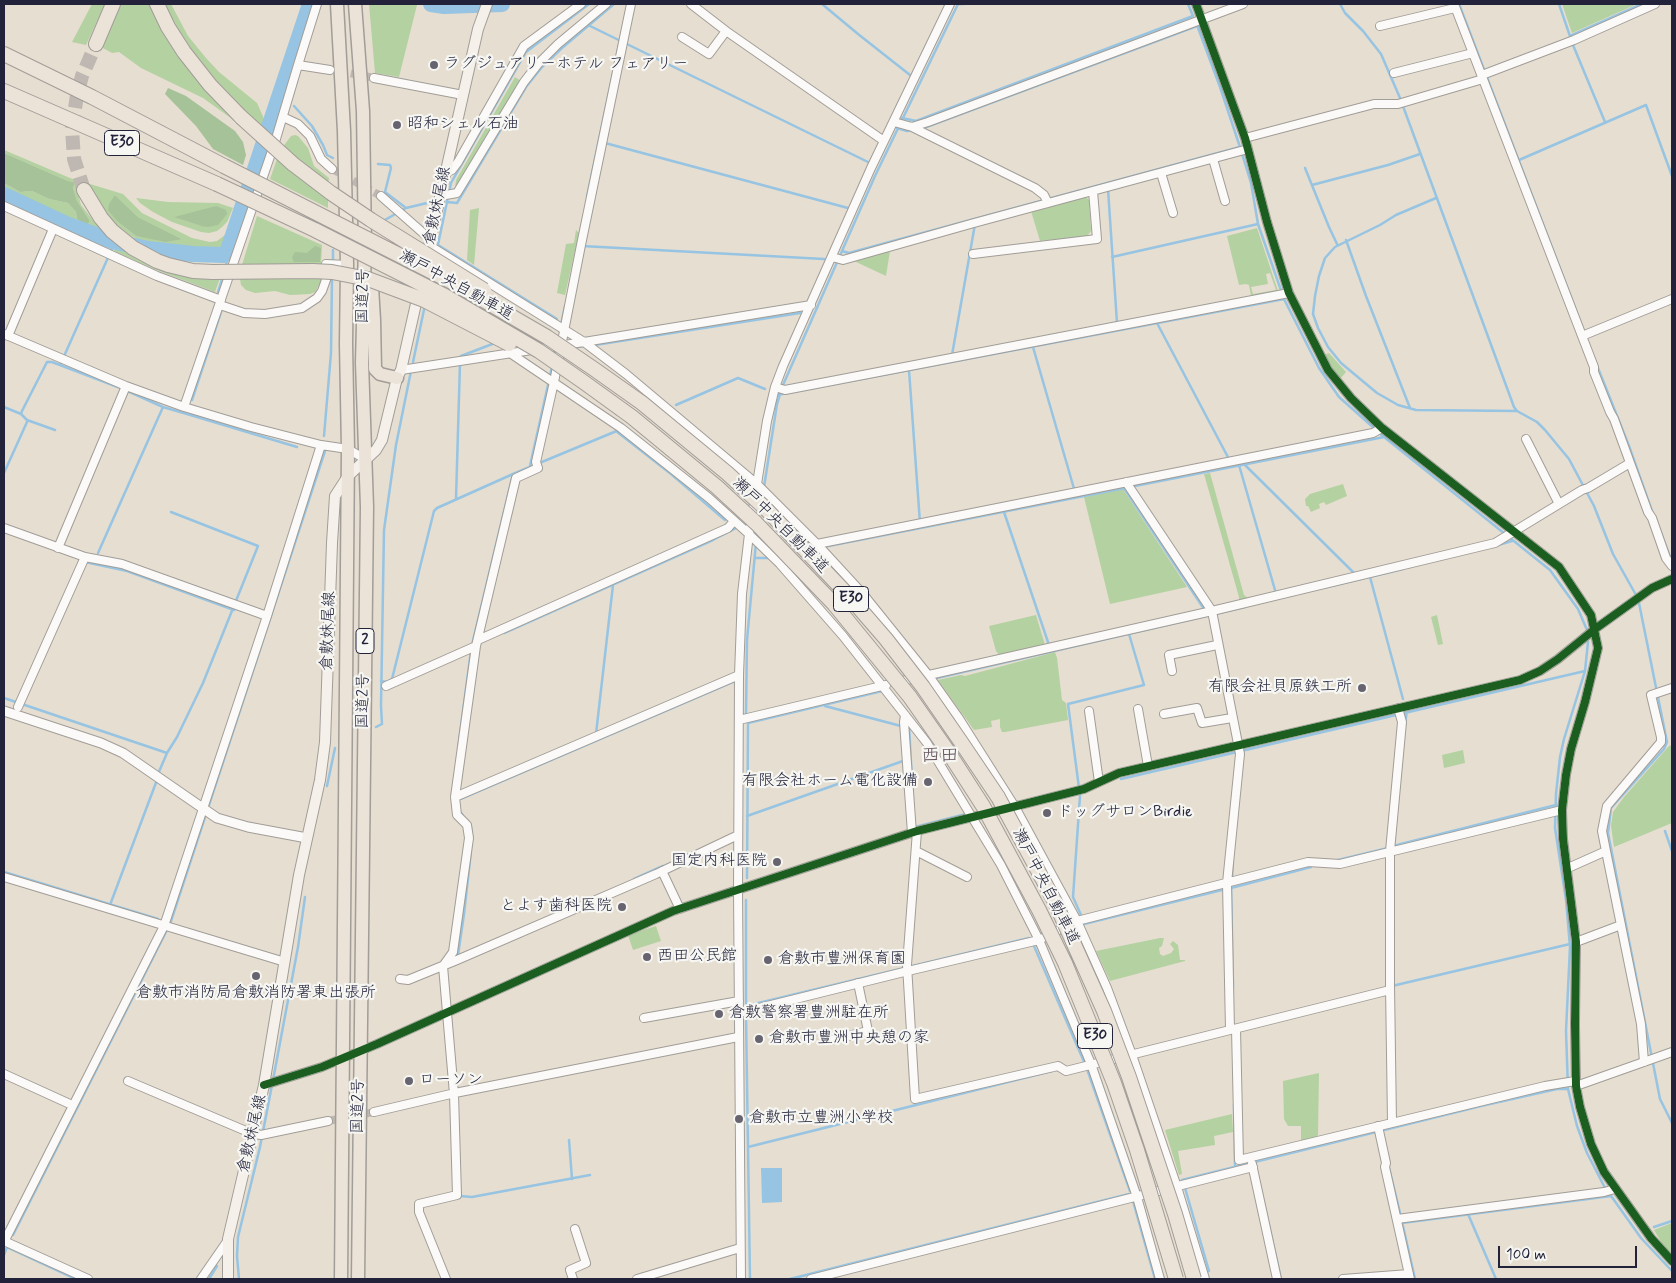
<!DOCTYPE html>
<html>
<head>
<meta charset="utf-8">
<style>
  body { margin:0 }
  #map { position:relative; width:1676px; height:1283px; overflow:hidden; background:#e6ded0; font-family:Mynerve,sans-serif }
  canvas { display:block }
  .frame { position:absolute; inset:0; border:5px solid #22223b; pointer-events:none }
  .scale { position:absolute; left:1498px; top:1246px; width:139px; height:22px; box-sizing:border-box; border:2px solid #22223b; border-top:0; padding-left:6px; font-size:15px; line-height:18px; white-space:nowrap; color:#22223b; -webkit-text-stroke:4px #f6f6f2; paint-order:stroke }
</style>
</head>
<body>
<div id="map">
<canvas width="1676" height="1283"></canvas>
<div class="frame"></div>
<div class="scale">100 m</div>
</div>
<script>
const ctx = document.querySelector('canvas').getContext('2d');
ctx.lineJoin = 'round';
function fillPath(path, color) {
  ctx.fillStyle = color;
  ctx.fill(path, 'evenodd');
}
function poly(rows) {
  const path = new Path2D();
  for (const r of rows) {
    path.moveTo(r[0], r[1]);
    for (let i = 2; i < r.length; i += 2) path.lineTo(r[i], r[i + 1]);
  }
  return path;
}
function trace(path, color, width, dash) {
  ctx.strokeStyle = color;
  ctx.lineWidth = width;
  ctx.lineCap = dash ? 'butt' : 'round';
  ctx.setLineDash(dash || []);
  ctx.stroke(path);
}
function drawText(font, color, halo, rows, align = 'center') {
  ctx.font = font + ' Mynerve,"Klee One",sans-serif';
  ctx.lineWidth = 4.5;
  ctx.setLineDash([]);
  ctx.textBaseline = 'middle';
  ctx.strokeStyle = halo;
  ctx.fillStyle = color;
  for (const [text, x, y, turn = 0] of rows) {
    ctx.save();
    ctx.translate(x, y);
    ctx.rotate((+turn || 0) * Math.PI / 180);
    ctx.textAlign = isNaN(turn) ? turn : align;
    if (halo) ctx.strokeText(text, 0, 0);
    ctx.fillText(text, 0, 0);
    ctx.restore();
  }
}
fillPath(poly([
  [92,4,105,4,86,45,72,42],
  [118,4,154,4,242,126,203,98,141,68,119,52,112,53,101,47],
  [164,4,171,4,188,36,206,58,219,72,257,103,265,121,262,128,226,93,194,55,169,16],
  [369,4,409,4,417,5,399,77,375,73],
  [1562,4,1637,4,1572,33],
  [515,77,521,81,455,188,456,180],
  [295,135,298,136,308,148,314,166,329,178,328,186,282,148,291,136],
  [4,150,70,178,123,194,142,213,192,238,210,242,217,241,225,235,232,225,226,243,222,249,213,251,145,243,131,236,114,223,100,208,89,186,76,186,81,205,104,234,63,218,4,191,4,183,20,192,32,191,49,199,68,203,76,212,77,219,82,223,88,224,90,221,77,201,73,188,75,182,68,181,4,153],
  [115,195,138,217,182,239,136,236,118,222],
  [277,159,328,198,328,208,270,179],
  [1086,197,1089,200,1091,231,1087,236,1040,241,1031,211],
  [136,198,168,202,218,203,233,208,227,222,222,227,217,231,209,233,201,232,172,222,153,212,140,203],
  [216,206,201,226,175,217,209,209],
  [479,208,474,265,467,260,470,210],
  [257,216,322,245,321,264,242,265],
  [1257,228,1278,291,1251,296,1249,285,1246,284,1239,285,1227,236],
  [1270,273,1276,290,1253,294,1251,287,1268,284,1266,274],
  [576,230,579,233,565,295,557,293,566,244,574,243],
  [116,245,154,266,220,278,215,292,154,269,114,251],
  [890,251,886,276,854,261],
  [323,278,315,292,310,294,290,295,275,291,255,293,246,290,241,285,240,279],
  [1329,353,1346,372,1340,379,1324,355],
  [1210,473,1244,595,1248,598,1239,600,1239,597,1204,474],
  [1343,484,1347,496,1326,505,1324,502,1319,504,1320,508,1311,512,1308,506,1306,506,1305,499,1310,494],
  [1123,489,1187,587,1110,604,1084,497],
  [1036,615,1045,645,1000,656,996,651,989,626],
  [1437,615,1443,644,1438,645,1431,617],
  [1055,652,1057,658,1062,700,1066,703,1068,720,1005,732,1002,732,1000,727,1000,719,991,721,992,727,974,730,938,680,961,675,965,676],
  [1672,745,1672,823,1614,847,1611,826,1613,812,1624,797,1669,746],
  [1463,750,1465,763,1444,768,1442,755],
  [656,926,661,941,633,950,628,935],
  [1160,938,1164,938,1162,946,1159,948,1160,954,1163,956,1171,953,1174,949,1170,944,1173,941,1178,945,1180,960,1185,960,1185,961,1110,981,1096,951],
  [1319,1073,1318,1135,1316,1138,1301,1141,1301,1126,1288,1126,1284,1119,1283,1081],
  [1232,1114,1233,1132,1214,1136,1215,1145,1178,1151,1182,1174,1179,1175,1165,1130],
  [1672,1223,1672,1254,1664,1247,1654,1230]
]), '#b4d1a1');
fillPath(poly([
  [168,88,186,96,235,131,243,142,246,155,243,165,213,149,196,126,165,94],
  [4,153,68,181,75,182,73,188,77,201,90,221,88,224,82,223,77,219,76,212,68,203,49,199,32,191,20,192,4,183],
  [115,195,138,217,182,239,166,242,136,236,118,222,108,210,109,204],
  [216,206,226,210,227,214,218,225,208,227,201,226,174,217],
  [315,246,321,248,320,262,294,262,292,257,295,252,307,253]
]), '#a6c298');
fillPath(poly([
  [761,1168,782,1168,782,1202,762,1203]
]), '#96c4e2');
trace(poly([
  [822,4,858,34,910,75],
  [958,4,964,4],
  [1188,4,1193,16],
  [1340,4,1345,13,1363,31,1381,54,1400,98,1514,407,1517,411,1537,422,1545,430,1569,459,1594,506,1613,554,1636,595],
  [1459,4,1585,334],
  [1559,4,1573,45,1605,122],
  [588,25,868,162],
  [1197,25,1220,87,1239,144,1251,183,1258,224,1284,299,1319,368,1339,397,1375,429],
  [1570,36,1642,4],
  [278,100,282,102],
  [294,106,312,126,323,145,327,155,333,158],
  [902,118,916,121,1193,16],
  [897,128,907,131,913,130],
  [921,129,1197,26],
  [605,143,848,208],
  [1519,160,1646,105,1672,176],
  [378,164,390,165,391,168,385,192,406,208,427,203],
  [1305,168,1329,227,1337,244],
  [1312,185,1388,165,1420,154],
  [1108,189,1117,323],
  [587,197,620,40],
  [1436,198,1396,215,1380,225,1335,247,1325,258,1319,276,1315,296,1313,314,1318,328,1328,347,1341,363,1377,393,1398,405,1416,410,1517,411],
  [447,202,457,203,526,87,542,67,562,48,614,4],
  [383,221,406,208],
  [1346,240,1366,296,1410,408],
  [438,245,557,319],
  [582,246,824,259],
  [437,249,451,183,526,52,589,4],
  [842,251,849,253,1240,147],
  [1112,257,1258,224],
  [333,264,333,250],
  [225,268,228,258,227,253],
  [218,292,223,276],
  [1157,323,1230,461],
  [561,325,565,306],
  [595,345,800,313],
  [1033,347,1075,492],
  [572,348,583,346],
  [65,354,115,242],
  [952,355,975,224],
  [461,358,461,356,495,343],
  [1594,358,1629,446,1653,514],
  [413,362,425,305],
  [60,365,123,389,163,407],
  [909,370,920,523],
  [777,395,1284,299],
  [192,400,221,312],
  [676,405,738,378,765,389],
  [4,407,21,414],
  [187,414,297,447],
  [27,420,55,430],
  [616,431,671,474,725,520],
  [1379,433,1550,570,1578,609,1587,630],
  [324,436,331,353,332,277],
  [1244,464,1354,573],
  [1239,465,1275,590],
  [530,466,552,367],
  [4,473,27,422,27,420,21,414,22,411,47,362,52,362,60,365,61,363],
  [1135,486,1384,437],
  [764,487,777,404,783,385,875,176,958,4],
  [1124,488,1206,612],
  [456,499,460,363],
  [1004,512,1049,645],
  [1661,533,1670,557],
  [1498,545,1512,541],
  [813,549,1125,488],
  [98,553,163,407,187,414],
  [755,558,771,558],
  [85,562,127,571,234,610],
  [1370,577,1403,699],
  [1323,588,1403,569],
  [1639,603,1667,742,1664,749,1611,808,1608,833,1660,1099,1672,1123],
  [504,633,713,540,738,527],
  [1588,642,1585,671,1564,739,1560,757,1556,794,1555,828,1566,900,1570,947,1566,1031,1568,1089,1577,1126,1587,1153,1604,1186,1641,1238,1672,1271],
  [472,645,513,474,619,430],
  [937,678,1245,607],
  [381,681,387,682,392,679,434,511,437,508,513,474],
  [4,698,167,753],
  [825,706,901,726],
  [746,714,747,640,757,532],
  [748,723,882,691],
  [1405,724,1407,710],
  [909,726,913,799],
  [376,727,382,724,381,706,384,530,396,445,411,371],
  [596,734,613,585],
  [458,749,471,651],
  [158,774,167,753,177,737,203,683,258,546,171,512],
  [1121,779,1585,671],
  [327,786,335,748],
  [1079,788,1068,704,1144,685,1129,634],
  [1080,796,1073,897,1081,915],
  [458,800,735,681],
  [459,810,471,827,472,838],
  [747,816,903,761],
  [915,827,966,814],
  [1665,831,1672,851],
  [1393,846,1556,805],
  [1338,860,1388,848],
  [4,872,158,919],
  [747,878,748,722],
  [1232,878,1233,862],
  [634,879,663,866],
  [1231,886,1233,987],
  [1231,888,1311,867],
  [110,905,157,780],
  [1084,924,1226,889],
  [1034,946,1085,1064],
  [457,956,458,955,464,914,471,851],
  [1392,986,1570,944],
  [746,1006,1029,938],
  [746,1006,746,900],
  [746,1016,750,1279],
  [1087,1069,1130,1191],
  [273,1080,298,947,305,897],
  [1234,1105,1235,1166],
  [569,1140,572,1179],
  [748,1147,1052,1071],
  [1389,1168,1401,1217],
  [1182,1180,1481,1106,1557,1089,1568,1089],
  [1259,1181,1281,1279],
  [1185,1188,1209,1271,1207,1272],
  [460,1196,472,1197,590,1175],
  [1133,1201,1155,1279],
  [1468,1214,1496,1279],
  [1402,1222,1415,1279],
  [1402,1223,1611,1196],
  [1654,1227,1672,1221],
  [13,1235,170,924,325,451],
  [7,1247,76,1279],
  [4,1255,7,1247],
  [209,1279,217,1266],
  [239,1279,237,1256,238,1237,260,1147,272,1085],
  [790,1279,1129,1194]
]), '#96c4e2', 2.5);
trace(poly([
  [431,4,444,6,502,4],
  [4,195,66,224,112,241,148,249,193,254,223,255,227,253,310,4]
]), '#96c4e2', 16);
trace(poly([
  [339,71,374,78],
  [332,169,381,196],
  [328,1121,374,1112]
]), '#bfb8b2', 8, [8, 4]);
trace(poly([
  [84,190,74,159,72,129,77,95,82,76,96,44]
]), '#bfb8b2', 14, [14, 7]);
const minor = poly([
  [691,4,726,31,884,141],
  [1196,4,1245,138,1267,222,1289,293,1328,370,1351,398,1382,428,1559,567,1591,615,1598,648,1585,702,1571,749,1566,775,1562,810,1563,839,1576,942,1575,1024,1576,1086,1580,1107,1591,1144,1604,1172,1651,1238,1672,1261],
  [1454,4,1594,367,1594,372,1610,412,1614,419,1648,512,1652,518,1666,558,1672,566],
  [1380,26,1455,8],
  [682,37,709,54,726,31],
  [298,65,317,4],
  [1394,73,1473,53],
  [1482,75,1574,40,1655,4],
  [374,78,463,95],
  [283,117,298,124,310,136,321,159,332,169],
  [894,122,912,127,928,122,1243,4],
  [912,127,1035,188,1044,195,1048,203],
  [1245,138,1374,104,1398,104,1483,79],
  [1213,159,1225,201],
  [445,173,452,170,458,162,524,46,581,4],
  [1161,173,1173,213],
  [381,196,431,240],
  [440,196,457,193,524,82,538,64,558,44,606,4],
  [4,206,157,276,221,300],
  [430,246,584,342,626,374,757,484,817,544,863,594,929,676,958,717,1015,807,1077,921,1107,988,1132,1055,1177,1187,1205,1279],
  [973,254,1097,239,1093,191],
  [832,257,843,260,974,223,1248,149],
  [220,305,244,313,265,314,302,308,317,298,322,291,327,277,326,264,347,265],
  [4,334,126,386,184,407,251,427,321,445,348,449,365,459],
  [8,336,53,229],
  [1582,336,1672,299],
  [510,353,621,428,709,498,749,534,780,564,843,636,927,743,1001,865,1039,940,1091,1064,1137,1197,1160,1279],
  [401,370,584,342,811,305],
  [775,387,785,390,1289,293],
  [184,407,275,142,298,65,330,70],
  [1526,439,1559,504],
  [1126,482,1212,611,1240,754,1227,883,1230,1030],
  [4,528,85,557,122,564,267,616],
  [817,544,1373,433,1382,428],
  [58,548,126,386],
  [478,640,728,528,734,521],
  [1172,671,1169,655,1217,645],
  [898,682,1212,611,1495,543,1582,490,1588,488,1630,463],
  [386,686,476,646],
  [18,707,85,557],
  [1138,709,1148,766],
  [1089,711,1099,782],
  [1164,714,1197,708,1202,723,1232,718],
  [905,715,904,722,912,833],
  [739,720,886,685],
  [455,797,739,675],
  [917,831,907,965,915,1099,1058,1066,1066,1071,1390,990],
  [916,851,967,877],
  [1606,851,1641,1024,1644,1062],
  [1568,868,1606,851,1602,831,1607,806,1661,742,1661,737,1651,695,1672,688],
  [662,871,680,909],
  [4,877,285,962],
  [1576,942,1621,925],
  [400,979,408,980,457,960,656,874,738,835],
  [739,1013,908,971,1039,940,1077,921,1308,862,1340,864,1562,810],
  [644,1018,739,1001],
  [1236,1029,1239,1160,1545,1086,1575,1081],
  [832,1040,868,1031,858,983],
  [4,1074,72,1105],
  [128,1081,253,1134,261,1135,328,1121],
  [264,1085,322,1067,377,1044,673,911,917,831,1084,789,1119,773,1520,680,1540,671,1558,659,1595,629,1652,588,1672,579],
  [1576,1086,1672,1052],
  [374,1112,455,1093,738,1037],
  [1392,1123,1390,985,1390,851,1402,722,1398,708],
  [1378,1126,1386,1163,1385,1167,1410,1279],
  [1252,1164,1277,1279],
  [1397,1219,1604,1192,1615,1189],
  [4,1241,88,1279],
  [4,1242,164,926,267,616,321,445],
  [201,1279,228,1240],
  [446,1279,419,1212,419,1204,457,1195,454,1094,443,966,453,952,469,838,467,825,457,815,455,797,476,646,516,478,538,468,536,462,554,382,581,245,631,4],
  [573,1279,570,1270,586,1263,575,1229],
  [637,1279,740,1248],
  [741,1279,738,890,739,675,742,594,749,534,767,421,775,387,783,366,871,168,950,4],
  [811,1279,1253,1167],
  [1343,1279,1409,1274]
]);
const tertiary = poly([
  [4,711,101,743,123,753,217,818,248,827,307,838]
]);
const secondary = poly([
  [228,1279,228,1239,264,1085,299,875,320,780,325,742,332,543,335,496,348,476,376,450,382,440,397,378,401,370,478,29,487,4]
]);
const trunk = poly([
  [337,4,344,131,347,265,346,344,348,449,341,1279],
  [355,4,363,111,365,245,362,363,367,507,358,1279],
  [372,287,374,320,375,369,380,374,397,378]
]);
const motorway = poly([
  [157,4,168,27,184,52,210,85,241,117],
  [96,44,113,4],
  [4,54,92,97,224,166],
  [4,91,217,184],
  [84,190,101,218,112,231,133,248,157,261,168,265,193,271,213,272]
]);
trace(minor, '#a19d98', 10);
trace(tertiary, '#a19d98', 11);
trace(secondary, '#a19d98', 12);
trace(trunk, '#a19d98', 15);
trace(motorway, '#a19d98', 16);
trace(minor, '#fbfaf8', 8);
trace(tertiary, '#fbfaf8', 9);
trace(secondary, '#f5f1ea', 10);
trace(trunk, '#ebe2d8', 12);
trace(motorway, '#ebe2d8', 14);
const motorwayBridge = poly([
  [241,117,293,164,331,193,371,220,484,290],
  [224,166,452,282,547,337,594,369,642,403,727,473,766,509,847,594,886,639,923,687,961,742,998,797,1055,902,1104,1011,1129,1077,1175,1214,1194,1279],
  [217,184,315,230,445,296,539,351,585,383,632,417,717,487,756,523,834,604,910,697,947,750,983,806,1039,910,1065,963,1114,1083,1137,1150,1176,1279],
  [213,272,313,271,332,272,368,279,424,300,509,344]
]);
trace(motorwayBridge, '#a19d98', 16, []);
trace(motorwayBridge, '#ebe2d8', 14);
trace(poly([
  [1196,4,1245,138,1267,222,1289,293,1328,370,1351,398,1382,428,1559,567,1591,615,1598,648,1585,702,1571,749,1566,775,1562,810,1563,839,1576,942,1575,1024,1576,1086,1580,1107,1591,1144,1604,1172,1651,1238,1672,1261],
  [264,1085,322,1067,377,1044,673,911,917,831,1084,789,1119,773,1520,680,1540,671,1558,659,1595,629,1652,588,1672,579]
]), '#1b5e20', 8);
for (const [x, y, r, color] of [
  [434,65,5,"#67646f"],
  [397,125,5,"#67646f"],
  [1362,688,5,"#67646f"],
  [928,782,5,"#67646f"],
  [1047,813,5,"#67646f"],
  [777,862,5,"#67646f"],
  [622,907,5,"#67646f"],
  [647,957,5,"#67646f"],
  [768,960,5,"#67646f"],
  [256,976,5,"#67646f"],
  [719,1014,5,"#67646f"],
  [759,1039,5,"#67646f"],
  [409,1081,5,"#67646f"],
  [739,1119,5,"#67646f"]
]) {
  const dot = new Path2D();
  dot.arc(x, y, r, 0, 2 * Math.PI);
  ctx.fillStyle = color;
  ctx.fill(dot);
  trace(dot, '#f6f6f2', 2);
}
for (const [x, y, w] of [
  [122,143,35],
  [851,599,35],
  [365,641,18],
  [1095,1036,35]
]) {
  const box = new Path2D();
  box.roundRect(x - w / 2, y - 12.5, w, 25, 4);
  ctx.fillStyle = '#f6f6f2';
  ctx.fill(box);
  trace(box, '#22223b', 1);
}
drawText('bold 15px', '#22223b', null, [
  ["E30",122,143],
  ["E30",851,599],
  ["2",365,641],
  ["E30",1095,1036]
]);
drawText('16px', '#22223b', '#f6f6f2', [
  ["ラグジュアリーホテル フェアリー",444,65],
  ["昭和シェル石油",407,125],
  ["有限会社貝原鉄工所",1352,688,"right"],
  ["有限会社ホーム電化設備",918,782,"right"],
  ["ドッグサロンBirdie",1057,813],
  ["国定内科医院",767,862,"right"],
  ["とよす歯科医院",612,907,"right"],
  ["西田公民館",657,957],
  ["倉敷市豊洲保育園",778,960],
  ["倉敷市消防局倉敷消防署東出張所",256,994,"center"],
  ["倉敷警察署豊洲駐在所",729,1014],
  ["倉敷市豊洲中央憩の家",769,1039],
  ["ローソン",419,1081],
  ["倉敷市立豊洲小学校",749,1119]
], 'left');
drawText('16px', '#22223b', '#f6f6f2', [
  ["倉敷妹尾線",438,206,-78],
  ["瀬戸中央自動車道",456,286,29],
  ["国道2号",364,296,-89],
  ["瀬戸中央自動車道",780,526,45],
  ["倉敷妹尾線",329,631,-88],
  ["国道2号",364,701,-89],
  ["瀬戸中央自動車道",1045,887,63],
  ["国道2号",359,1106,-89],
  ["倉敷妹尾線",253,1134,-77]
]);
drawText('19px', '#64535d', '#f6f6f2', [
  ["西田",940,757]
]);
</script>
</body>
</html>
